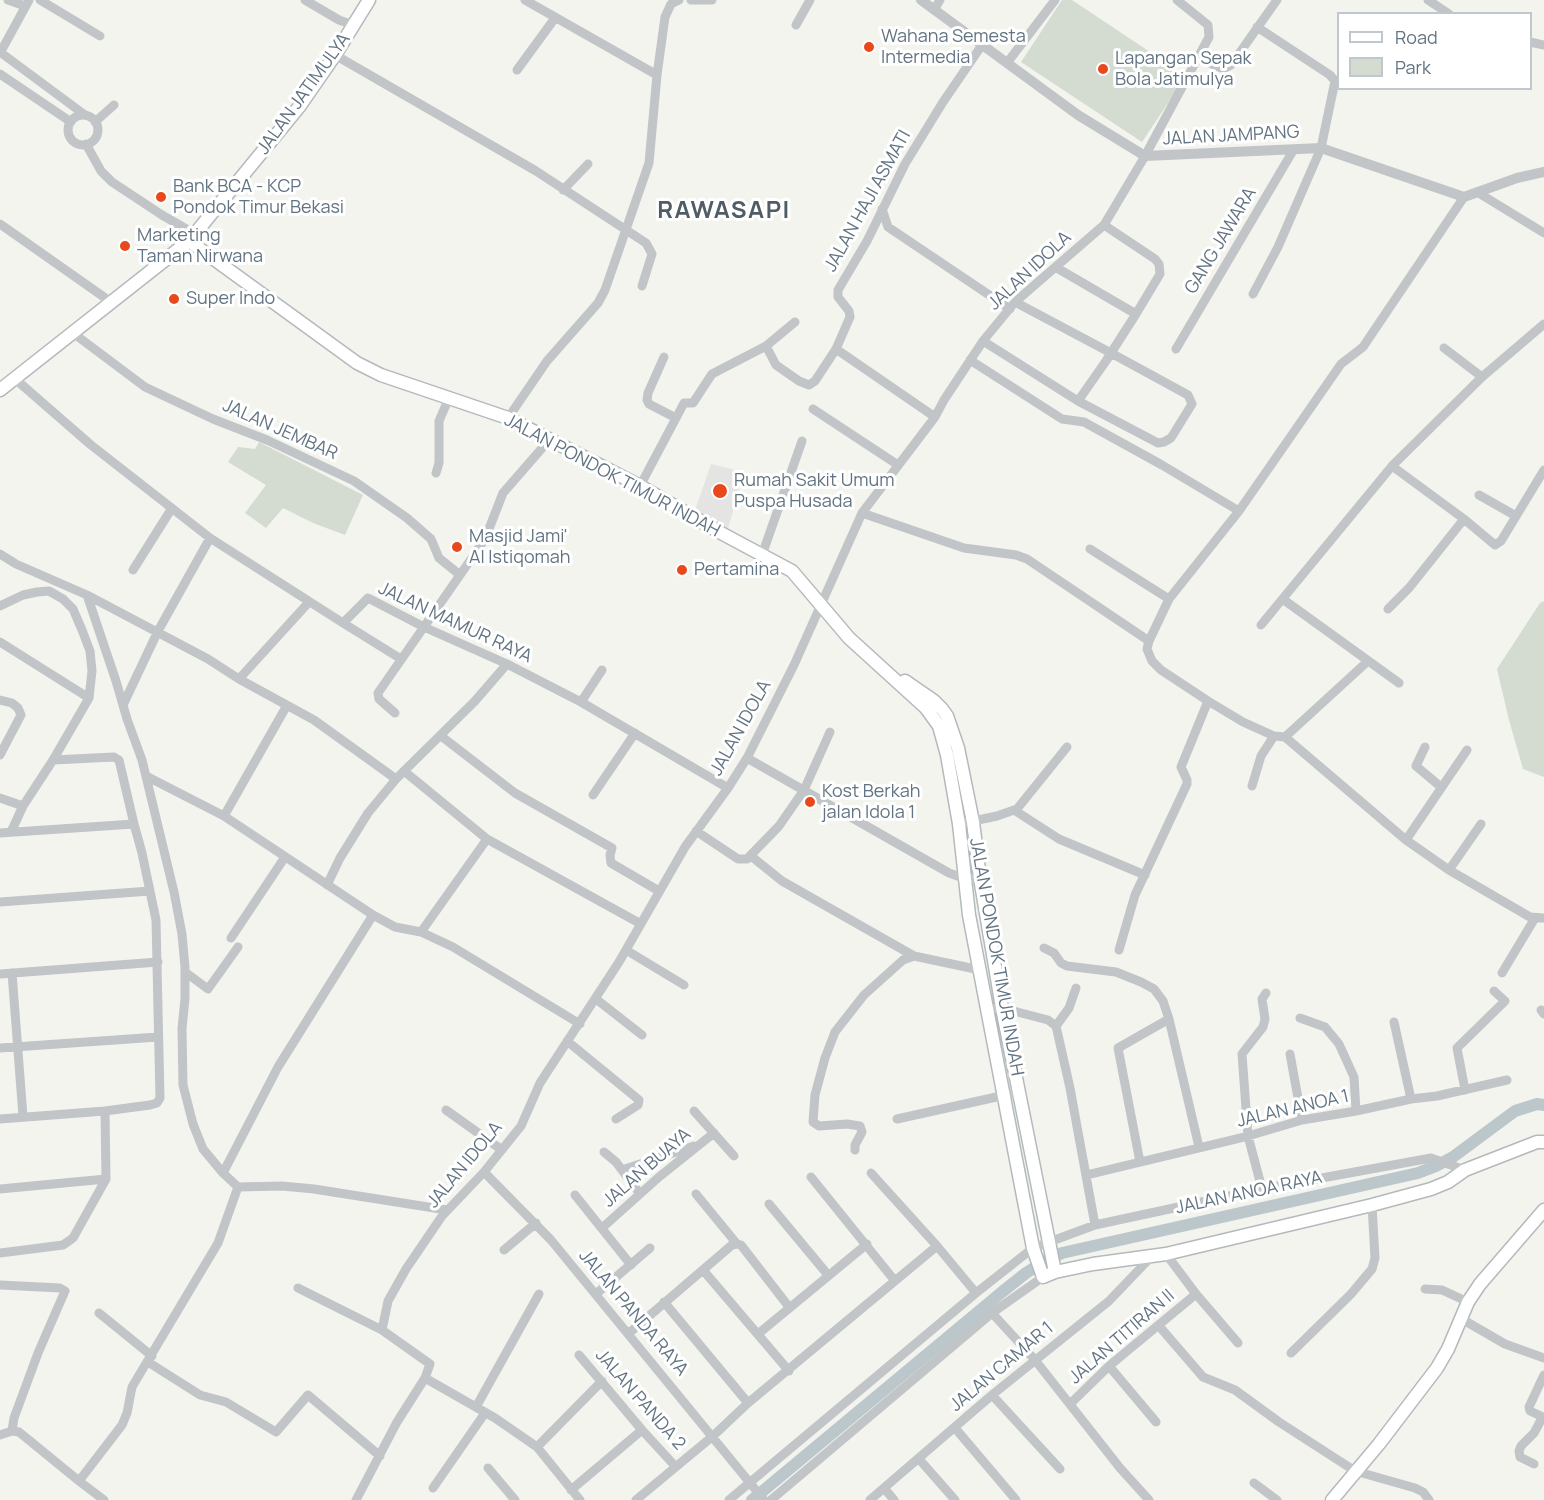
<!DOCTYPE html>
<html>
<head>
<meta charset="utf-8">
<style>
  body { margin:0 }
  #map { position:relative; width:1544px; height:1500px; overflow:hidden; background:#f4f4ef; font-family:Manrope,sans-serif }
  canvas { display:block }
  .legend { position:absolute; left:1337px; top:12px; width:195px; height:78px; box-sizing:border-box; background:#fff; border:2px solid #c0c7cd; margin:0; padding:8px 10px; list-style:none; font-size:18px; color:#627482 }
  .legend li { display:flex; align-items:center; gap:12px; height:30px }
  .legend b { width:30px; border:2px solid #c0c7cd }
</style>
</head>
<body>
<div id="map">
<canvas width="1544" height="1500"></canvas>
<ul class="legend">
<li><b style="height:8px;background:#fff"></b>Road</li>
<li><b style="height:16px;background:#d4dbd0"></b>Park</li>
</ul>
</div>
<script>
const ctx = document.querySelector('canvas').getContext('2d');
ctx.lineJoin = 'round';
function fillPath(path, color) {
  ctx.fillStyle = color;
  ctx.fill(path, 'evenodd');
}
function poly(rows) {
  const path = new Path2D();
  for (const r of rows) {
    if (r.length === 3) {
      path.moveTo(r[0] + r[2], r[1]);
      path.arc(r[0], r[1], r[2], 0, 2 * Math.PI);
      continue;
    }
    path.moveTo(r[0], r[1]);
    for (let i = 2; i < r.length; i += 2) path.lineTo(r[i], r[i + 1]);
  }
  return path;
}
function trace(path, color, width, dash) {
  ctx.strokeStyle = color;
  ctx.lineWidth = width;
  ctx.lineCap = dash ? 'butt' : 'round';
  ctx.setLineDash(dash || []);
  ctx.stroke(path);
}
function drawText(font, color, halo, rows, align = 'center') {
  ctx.font = font + ' Manrope,sans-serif';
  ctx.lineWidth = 6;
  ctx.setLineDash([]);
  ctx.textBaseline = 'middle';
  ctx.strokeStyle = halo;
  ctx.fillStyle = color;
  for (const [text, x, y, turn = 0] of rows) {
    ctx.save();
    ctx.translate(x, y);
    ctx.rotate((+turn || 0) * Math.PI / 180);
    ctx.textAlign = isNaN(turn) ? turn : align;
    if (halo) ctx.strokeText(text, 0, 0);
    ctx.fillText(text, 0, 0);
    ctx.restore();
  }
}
fillPath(poly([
  [711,464,744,472,728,529,695,510]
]), '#e4e5e3');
fillPath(poly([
  [1062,0,1072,0,1186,76,1142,142,1021,62],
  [259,442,363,495,345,535,313,523,283,508,266,528,245,513,266,485,228,462,238,447,255,449],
  [1544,601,1544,777,1523,769,1509,720,1497,669,1540,603]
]), '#d4dbd0');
trace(poly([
  [752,1500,1002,1292,1026,1273,1045,1261,1062,1253,1418,1173,1436,1166,1453,1157,1515,1111,1537,1104,1544,1105]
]), '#bcc7cc', 12);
const secondary = poly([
  [189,241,357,363,381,375,508,418,640,486,721,533,792,571,849,638,926,708,939,726,947,755,959,824,969,915,1033,1248,1043,1277,1055,1272,1093,1264,1166,1254,1372,1205,1431,1189,1448,1182,1465,1170,1537,1142,1544,1142],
  [0,390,189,241,299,107,335,55,369,0],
  [905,681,934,701,942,709,947,716,958,748,973,822,980,878,1002,1008,1055,1272],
  [1332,1500,1379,1444,1437,1368,1448,1349,1468,1302,1480,1284,1544,1210]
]);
trace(secondary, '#b3b9bd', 15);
trace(poly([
  [8,0,25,6],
  [40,0,100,36],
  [305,0,339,20,353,25],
  [691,0,712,0],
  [1428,0,1449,14],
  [934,10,940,0],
  [796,25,810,0],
  [1530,42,1544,45],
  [0,52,85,115],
  [0,53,29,0],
  [335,55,536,171,646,243,652,254,642,286],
  [1198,58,1223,69,1231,65,1277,0],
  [1007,63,1055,0],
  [517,70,555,18],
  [0,74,71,122],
  [657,75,665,17,671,4,679,0],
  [83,130,15],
  [95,122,114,105],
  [86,144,101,171,112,182,162,215,195,234],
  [563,190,588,164],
  [1477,192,1544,233],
  [1464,197,1363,347,1341,364,1239,511,1169,599,1149,641,1147,649,1152,661,1161,670,1208,701,1243,722,1274,736,1285,737,1406,840,1449,870,1530,917,1544,918],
  [882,209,888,227,1010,309],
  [0,224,111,302],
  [1104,225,1155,259,1159,264,1160,274,1136,314],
  [1253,294,1278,247,1321,148,1335,81,1330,75,1257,27],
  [1015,302,1111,353,1188,395,1192,404,1171,438,1164,442,1158,443,1078,401,1106,361,1111,353,1136,314,1057,268],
  [73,333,145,387,213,419,267,440,354,481,407,518,431,539,439,558,460,575],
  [983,341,1078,401],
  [766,346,776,365,799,381,809,385,815,381,836,349,850,317,849,311,838,297,838,290,867,241,905,164,943,102,982,45],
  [1444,348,1482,377],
  [836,349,935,417],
  [1176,349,1294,149],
  [664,357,648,393,647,400,649,404,676,418],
  [970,360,1062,419,1084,422,1162,465,1239,511],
  [14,378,91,445,210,538,343,623,368,598,424,627,507,664,581,702,728,788],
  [813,409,898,465],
  [508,418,547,361,598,303,605,290,649,163,657,75,525,0],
  [1392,466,1464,519,1495,545,1501,541,1544,470],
  [436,473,439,463,439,421,449,398],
  [640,486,684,403,693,403,712,374,766,346,795,322],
  [1479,495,1516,516],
  [862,513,964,548,1016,555,1027,559,1149,641],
  [1090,549,1169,599],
  [0,554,16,564,87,595,208,659,239,679,314,720,396,779],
  [762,555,802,441],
  [133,570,172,508],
  [87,595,116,681,127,719,142,760,174,892,182,934,185,967,185,998,182,1029,183,1085,193,1124,203,1149,223,1173,238,1187,282,1186,314,1189,447,1210],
  [1284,600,1399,683],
  [0,606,23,595,37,592,49,591,63,599,73,609,82,630,90,651,92,671,89,698,53,760,23,806,11,832],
  [1388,609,1409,588,1464,519],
  [343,623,401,659],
  [1261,625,1392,466,1482,377,1544,324],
  [0,642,89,698],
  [239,679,309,602],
  [0,700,12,703,18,708,21,715,0,755],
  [581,702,602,670],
  [123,705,158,631,210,538],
  [395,713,379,699,378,693,485,539,503,493,550,439],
  [441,736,515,793,612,848,610,855,611,863,659,891],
  [1285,737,1368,661],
  [1425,747,1416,766,1441,787],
  [747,758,949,873,966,879,980,878],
  [404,771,487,839,641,924],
  [146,776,224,816,373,915],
  [1252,786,1261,756,1274,736],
  [593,795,635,733],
  [0,798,23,806],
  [1014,810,1059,839,1145,875],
  [224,816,286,707],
  [959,824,997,816,1017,809,1067,747],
  [696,831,738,859,747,859,779,826,804,790,830,732],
  [0,833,134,824],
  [1406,840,1467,750],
  [751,856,782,881,914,956,980,970],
  [1449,870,1481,824],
  [327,885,340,858,368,813,396,779,475,701,507,664],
  [0,902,150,891],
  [421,932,487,839],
  [231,938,285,857],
  [1044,948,1054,953,1061,963,1067,966,1116,972,1141,982,1154,989,1163,1001,1169,1019,1199,1147],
  [626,950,684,985],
  [1119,950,1135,895,1187,784,1187,780,1181,767,1208,701],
  [185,972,208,989,238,947],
  [12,973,23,1116],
  [1502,973,1535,918],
  [0,974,158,962],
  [596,999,642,1035],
  [988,1009,1002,1008,1048,1020,1056,1026,1070,1088,1095,1225],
  [1541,1010,1544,1014],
  [1300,1018,1325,1027,1339,1044,1354,1077,1356,1111],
  [1394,1022,1411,1099],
  [1056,1026,1069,1008,1076,988],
  [567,1041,639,1100,638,1105,616,1119],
  [0,1048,158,1037],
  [1290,1054,1302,1120],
  [1465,1090,1457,1048,1505,1001,1494,991],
  [446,1110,502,1150],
  [694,1111,734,1156],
  [0,1119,105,1111],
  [897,1119,1019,1092],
  [855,1150,855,1145,862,1132,860,1126,847,1124,819,1126,813,1122,815,1095,825,1058,835,1032,864,995,903,960,914,956],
  [604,1152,616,1162,640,1194],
  [1140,1162,1118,1048,1169,1019],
  [622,1170,694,1146],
  [484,1172,551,1240,764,1500],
  [223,1173,278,1067,373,915,395,927,421,932,453,947,580,1024],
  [871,1173,937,1246],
  [1086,1175,1248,1136,1302,1120,1356,1111,1411,1099,1437,1096,1507,1080],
  [811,1177,895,1281],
  [0,1189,106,1179],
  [1262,1189,1248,1136,1242,1054,1263,1027,1265,1019,1262,999,1266,993],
  [696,1194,737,1244,741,1245,789,1307],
  [575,1195,631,1265],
  [769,1204,828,1275],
  [602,1228,659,1177,714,1133],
  [504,1250,536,1223],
  [0,1253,63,1245,73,1238,106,1179,105,1111,150,1105,157,1103,160,1098,156,920,142,853,134,824,119,760,114,757,53,760],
  [1166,1254,1196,1294,1238,1343],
  [703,1270,789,1371],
  [0,1285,60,1288,65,1291,38,1353,14,1418,12,1431],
  [298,1288,382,1330,430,1364,425,1378,397,1422,356,1500],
  [1425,1289,1442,1290,1468,1302],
  [596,1294,650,1248],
  [664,1302,748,1403],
  [99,1313,152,1356],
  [992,1313,1035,1360,1120,1468,1149,1500],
  [1460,1318,1505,1344,1544,1358],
  [1159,1326,1203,1377,1235,1390,1279,1422,1355,1471,1415,1488,1423,1492,1429,1500],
  [382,1330,388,1301,406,1269,442,1216,484,1172,521,1126,540,1083,619,962,685,847,728,788,747,758,794,665,862,513,935,417,944,400,983,341,1015,302,1104,225,1145,156,1209,37,1208,25,1177,0],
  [628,1334,732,1245,737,1244],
  [758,1334,867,1244],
  [1291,1353,1351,1294,1372,1269,1375,1258,1372,1205],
  [579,1355,642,1430,675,1466],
  [148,1362,200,1395,226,1402,276,1432,308,1395,380,1456],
  [1109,1366,1156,1422],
  [425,1378,495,1418,537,1447,580,1500],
  [992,1395,1060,1469],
  [1070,1404,1109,1366,1196,1294],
  [476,1407,539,1294],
  [955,1428,1016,1500],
  [0,1435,12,1431,19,1432,79,1481,122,1425,127,1413,132,1387,218,1243,238,1187],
  [537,1447,602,1381],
  [919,1459,955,1500],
  [1534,1464,1520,1457,1519,1451,1521,1446,1534,1433,1541,1420,1541,1416,1530,1411,1529,1407,1544,1375],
  [488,1468,515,1500],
  [79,1481,104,1500],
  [1254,1483,1277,1500],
  [433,1488,485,1413],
  [884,1488,894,1500],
  [571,1490,642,1430],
  [636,1500,713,1436,748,1403,937,1246,976,1293],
  [729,1500,976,1293,1033,1248,1095,1225,1262,1189,1431,1158,1465,1170],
  [771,1500,992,1313,1043,1277],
  [870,1500,992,1395,1109,1301,1152,1256]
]), '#c1c5c8', 9);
trace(poly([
  [921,0,1078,115,1145,156,1321,148,1464,197,1517,178,1544,172]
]), '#c1c5c8', 10);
trace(secondary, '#fff', 12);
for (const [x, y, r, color] of [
  [869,47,6,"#e8481b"],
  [1103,69,6,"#e8481b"],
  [161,197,6,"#e8481b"],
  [125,246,6,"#e8481b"],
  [174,299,6,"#e8481b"],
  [720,491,8,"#e8481b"],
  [457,547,6,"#e8481b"],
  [682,570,6,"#e8481b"],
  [810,802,6,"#e8481b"]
]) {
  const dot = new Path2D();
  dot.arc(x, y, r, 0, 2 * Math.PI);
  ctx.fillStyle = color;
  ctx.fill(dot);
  trace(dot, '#fff', 2);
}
drawText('18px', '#627482', '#fff', [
  ["Wahana Semesta",881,37],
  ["Intermedia",881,58],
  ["Lapangan Sepak",1115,59],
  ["Bola Jatimulya",1115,80],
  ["Bank BCA - KCP",173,187],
  ["Pondok Timur Bekasi",173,208],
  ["Marketing",137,236],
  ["Taman Nirwana",137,257],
  ["Super Indo",186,299],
  ["Rumah Sakit Umum",734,481],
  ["Puspa Husada",734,502],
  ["Masjid Jami'",469,537],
  ["Al Istiqomah",469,558],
  ["Pertamina",694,570],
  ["Kost Berkah",822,792],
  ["jalan Idola 1",822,813]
], 'left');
drawText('18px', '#627482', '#fff', [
  ["JALAN JATIMULYA",304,94,-54],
  ["JALAN JAMPANG",1231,136,-3],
  ["JALAN HAJI ASMATI",868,201,-61],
  ["GANG JAWARA",1221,241,-59],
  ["JALAN IDOLA",1030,271,-43],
  ["JALAN JEMBAR",280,430,24],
  ["JALAN PONDOK TIMUR INDAH",612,476,28],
  ["JALAN MAMUR RAYA",455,623,25],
  ["JALAN IDOLA",741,728,-61],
  ["JALAN PONDOK TIMUR INDAH",996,957,80],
  ["JALAN ANOA 1",1293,1109,-13],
  ["JALAN IDOLA",465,1165,-50],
  ["JALAN BUAYA",647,1168,-41],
  ["JALAN ANOA RAYA",1249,1193,-12],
  ["JALAN PANDA RAYA",633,1313,50],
  ["JALAN TITIRAN II",1122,1337,-41],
  ["JALAN CAMAR 1",1002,1367,-40],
  ["JALAN PANDA 2",640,1400,49]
]);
ctx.letterSpacing = '1.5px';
drawText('bold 24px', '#505d66', '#fff', [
  ["RAWASAPI",724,211]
]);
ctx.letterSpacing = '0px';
</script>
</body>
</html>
